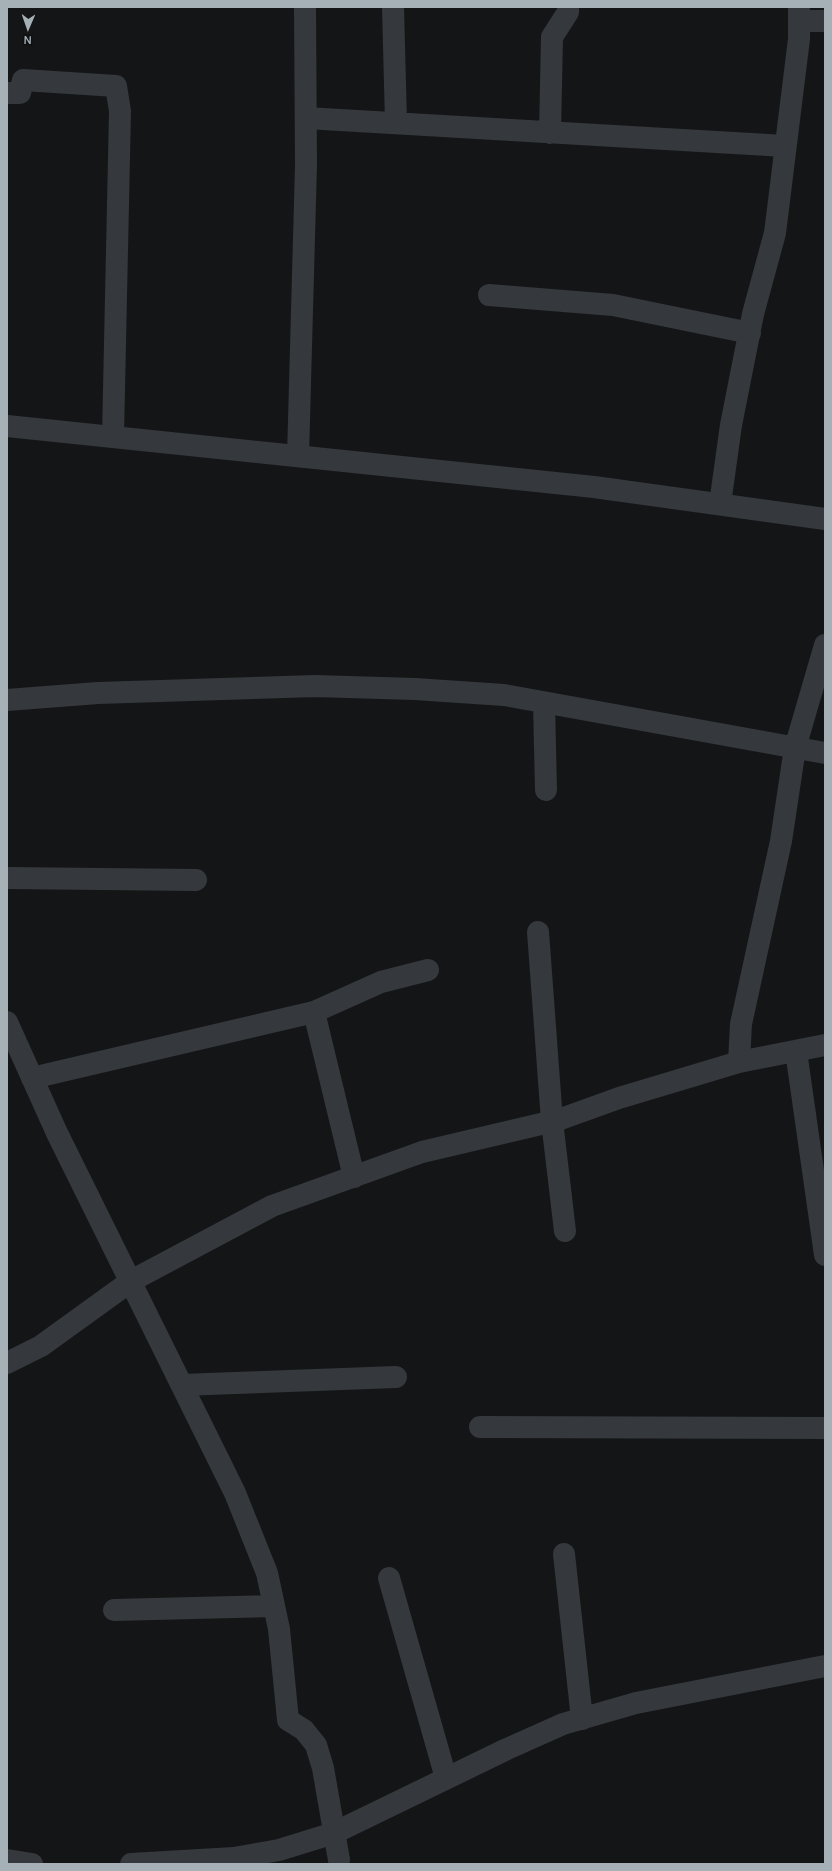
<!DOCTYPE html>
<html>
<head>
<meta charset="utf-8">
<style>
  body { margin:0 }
  #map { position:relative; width:832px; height:1871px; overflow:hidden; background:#141516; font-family:Manrope,sans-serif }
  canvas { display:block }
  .frame { position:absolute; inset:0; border:8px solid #a5b0b7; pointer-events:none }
  .north { position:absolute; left:8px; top:8px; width:40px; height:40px; -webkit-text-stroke:3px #0f1011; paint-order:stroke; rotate:182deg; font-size:11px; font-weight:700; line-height:16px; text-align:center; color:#a5b0b7 }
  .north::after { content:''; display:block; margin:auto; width:14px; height:18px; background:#a5b0b7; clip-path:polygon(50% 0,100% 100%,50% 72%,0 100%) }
</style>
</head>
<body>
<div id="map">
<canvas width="832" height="1871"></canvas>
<div class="frame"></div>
<div class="north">N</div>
</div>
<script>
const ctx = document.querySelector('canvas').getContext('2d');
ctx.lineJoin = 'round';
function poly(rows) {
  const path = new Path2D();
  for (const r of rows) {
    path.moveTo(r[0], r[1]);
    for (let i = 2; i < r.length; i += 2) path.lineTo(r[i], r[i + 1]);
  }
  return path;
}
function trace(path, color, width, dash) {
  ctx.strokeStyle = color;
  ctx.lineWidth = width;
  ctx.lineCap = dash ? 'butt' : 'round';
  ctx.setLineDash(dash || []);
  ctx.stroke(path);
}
trace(poly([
  [393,7,396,123],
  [799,21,825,21],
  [7,93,20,93,23,80,116,86,120,111,113,436],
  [306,118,785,146],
  [550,133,552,37,568,12,568,7],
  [489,295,613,305,750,333],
  [298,456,306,165,305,7],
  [720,504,731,425,753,314,775,233,799,39,799,7],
  [7,700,98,693,315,686,415,689,504,695,825,753],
  [544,703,546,790],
  [7,878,196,880],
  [538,932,552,1121,565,1231],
  [314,1012,354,1177],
  [7,1022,57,1133,235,1493,267,1573,279,1629,288,1720,304,1730,316,1745,323,1768,339,1860],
  [796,1051,825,1255],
  [739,1062,741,1024,781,841,795,748,825,645],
  [32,1078,314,1012,381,982,428,970],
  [7,1363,41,1346,131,1281,272,1206,422,1152,558,1120,619,1098,739,1062,825,1045],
  [182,1385,396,1377],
  [480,1427,825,1428],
  [564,1554,582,1719],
  [389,1578,446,1778],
  [114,1610,274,1606],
  [7,1860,32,1864],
  [131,1864,234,1858,279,1850,334,1833,507,1749,563,1724,636,1703,825,1666]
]), '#35383c', 22);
trace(poly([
  [7,426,594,487,825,519]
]), '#35383c', 22);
</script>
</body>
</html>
